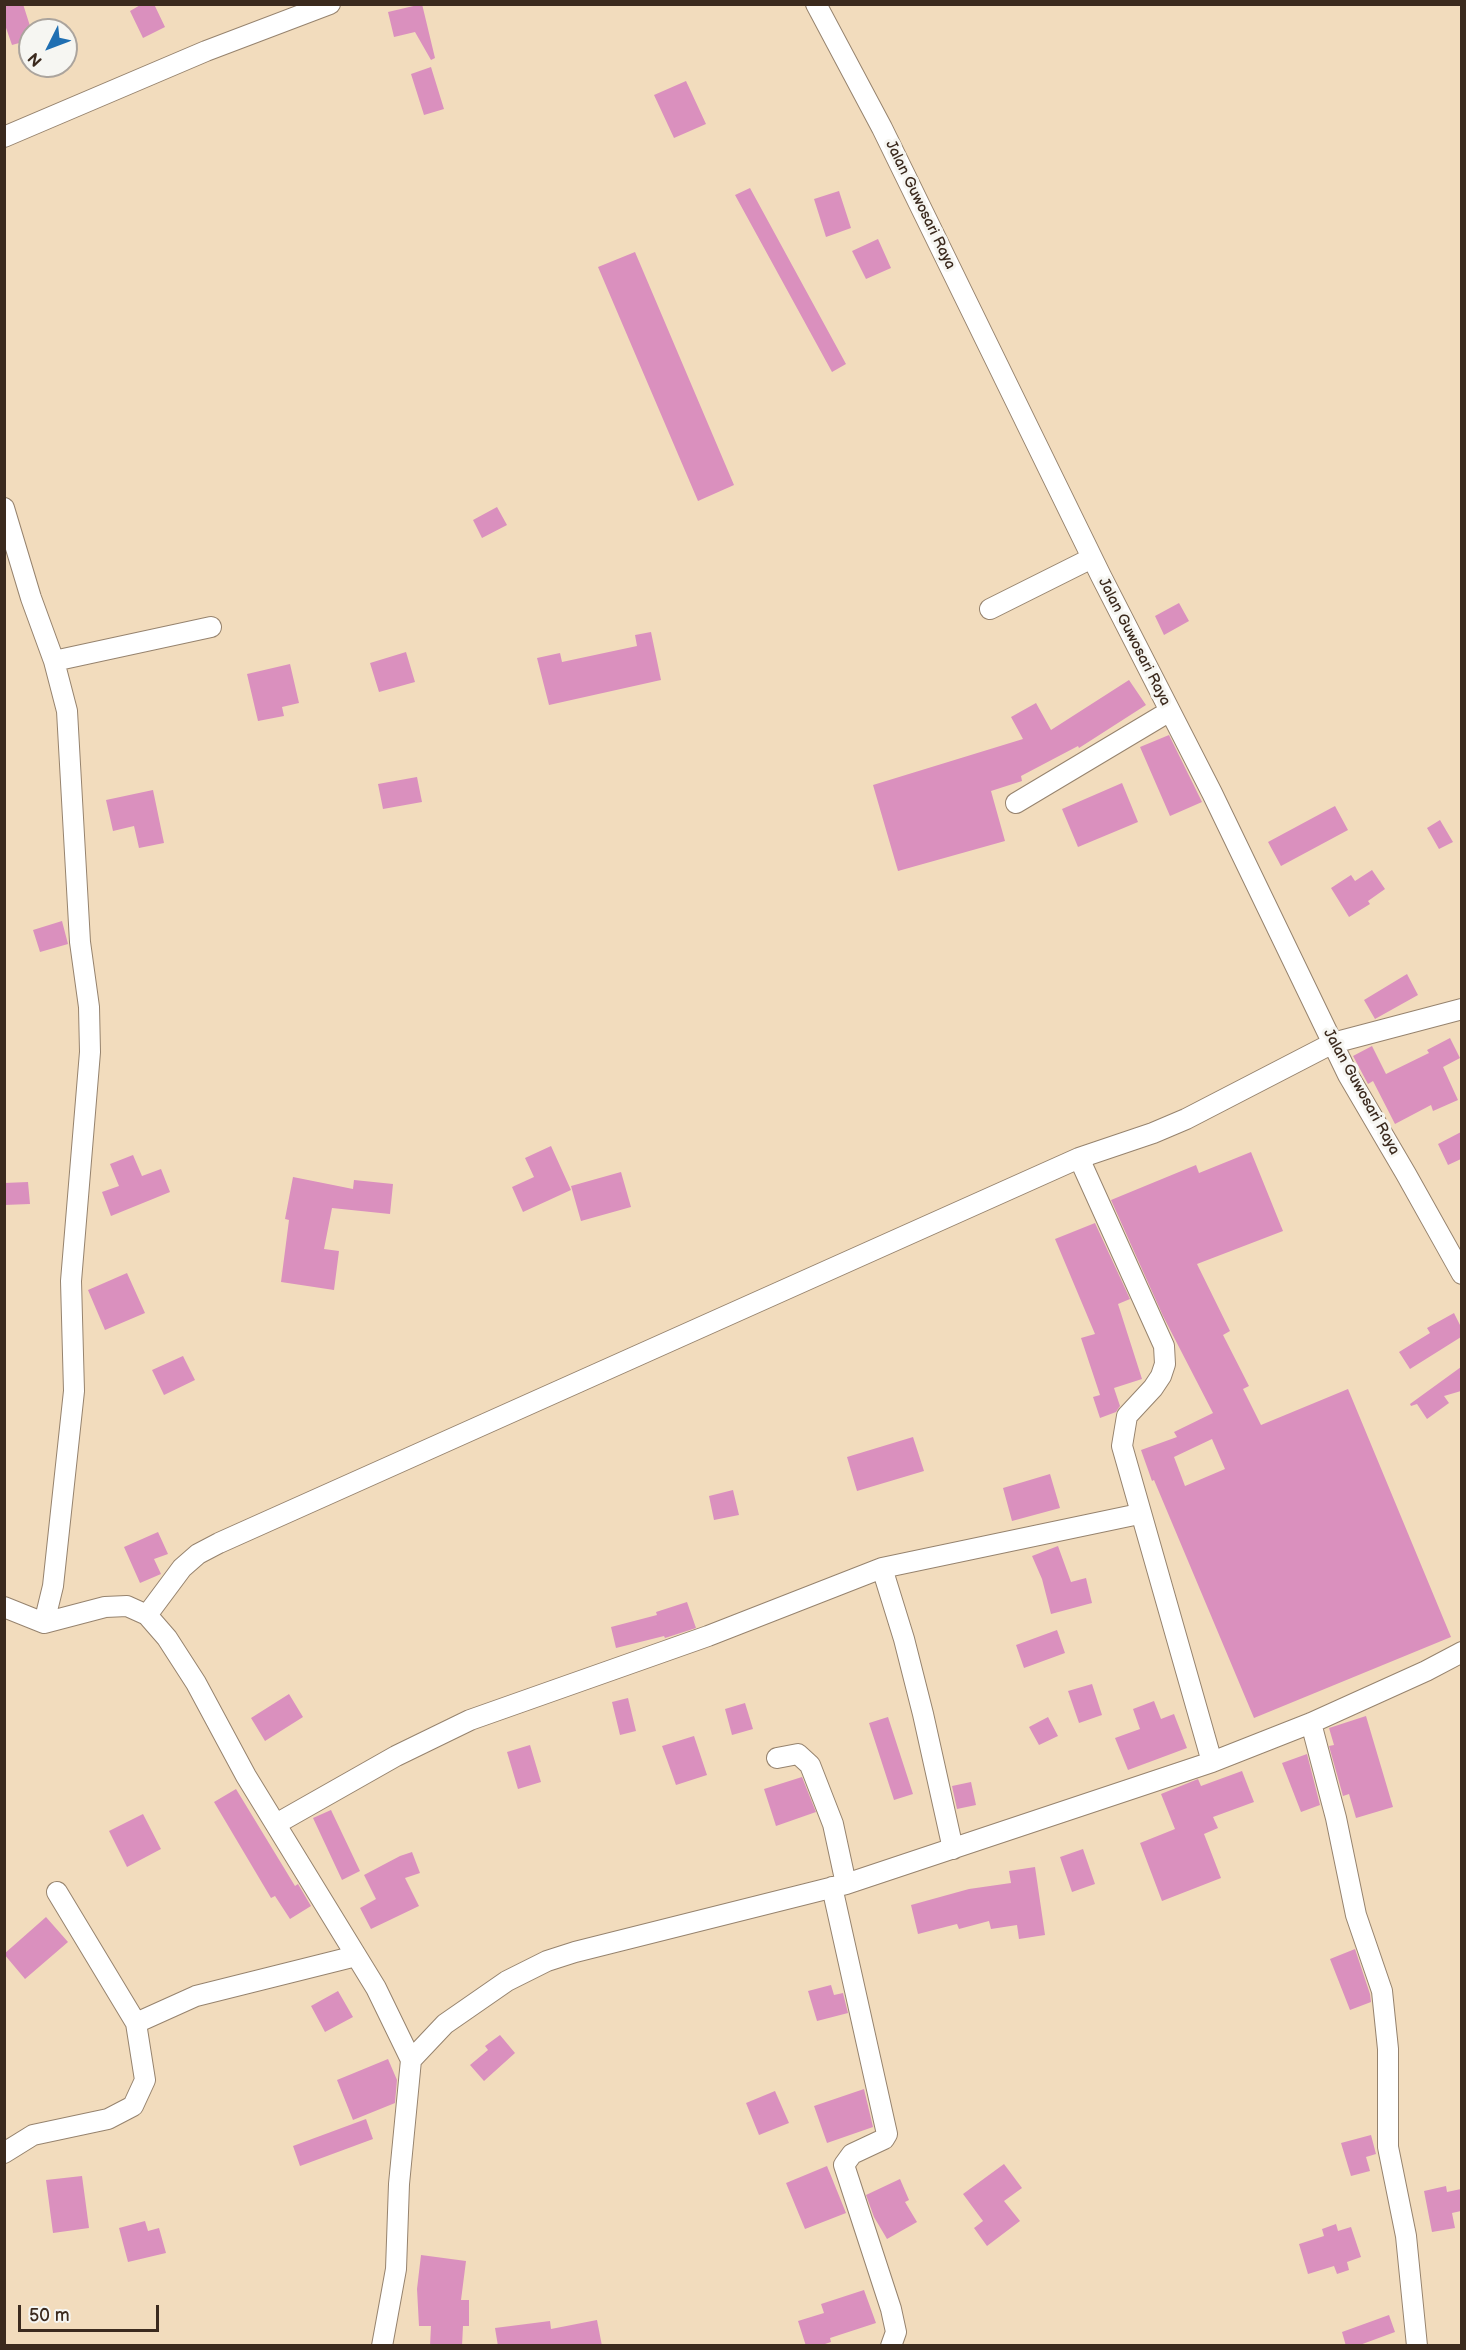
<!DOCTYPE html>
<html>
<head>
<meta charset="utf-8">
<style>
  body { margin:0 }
  #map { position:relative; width:1466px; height:2350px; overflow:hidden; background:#f2dcbd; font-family:"Balsamiq Sans",sans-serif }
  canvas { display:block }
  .frame { position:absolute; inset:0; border:6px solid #3b2a1e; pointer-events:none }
  .north { position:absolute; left:18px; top:18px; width:60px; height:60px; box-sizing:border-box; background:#f6f6f2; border:2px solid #aba49d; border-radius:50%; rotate:228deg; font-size:16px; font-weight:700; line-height:24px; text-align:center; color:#3b2a1e }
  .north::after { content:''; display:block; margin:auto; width:21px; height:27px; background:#1f6fb2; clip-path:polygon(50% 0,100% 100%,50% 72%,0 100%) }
  .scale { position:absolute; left:18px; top:2305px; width:141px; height:27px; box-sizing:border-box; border:3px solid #3b2a1e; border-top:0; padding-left:8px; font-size:18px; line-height:21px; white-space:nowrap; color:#3b2a1e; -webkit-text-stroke:4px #f6f6f2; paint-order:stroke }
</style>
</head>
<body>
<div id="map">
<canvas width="1466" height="2350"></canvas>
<div class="frame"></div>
<div class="north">N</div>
<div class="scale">50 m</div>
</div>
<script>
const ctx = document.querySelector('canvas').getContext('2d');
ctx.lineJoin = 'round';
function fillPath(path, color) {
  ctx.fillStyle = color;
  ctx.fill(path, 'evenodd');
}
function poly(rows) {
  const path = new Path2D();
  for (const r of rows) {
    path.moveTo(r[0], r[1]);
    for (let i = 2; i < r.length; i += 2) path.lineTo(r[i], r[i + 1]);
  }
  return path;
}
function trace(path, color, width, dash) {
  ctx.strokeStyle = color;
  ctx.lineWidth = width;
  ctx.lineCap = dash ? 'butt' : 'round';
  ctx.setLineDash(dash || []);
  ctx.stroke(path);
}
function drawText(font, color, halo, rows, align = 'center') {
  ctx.font = font + ' "Balsamiq Sans",sans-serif';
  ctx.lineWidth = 6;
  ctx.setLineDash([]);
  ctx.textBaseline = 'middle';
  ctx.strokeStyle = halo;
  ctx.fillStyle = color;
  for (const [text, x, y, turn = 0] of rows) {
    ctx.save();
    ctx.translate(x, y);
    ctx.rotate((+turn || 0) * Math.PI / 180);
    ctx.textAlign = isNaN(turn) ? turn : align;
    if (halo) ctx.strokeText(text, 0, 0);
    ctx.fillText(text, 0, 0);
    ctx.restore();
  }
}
fillPath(poly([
  [4,4,23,4,30,26,30,40,12,45,4,22],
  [142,4,154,4,165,27,143,38,130,11],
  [422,4,435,58,431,60,415,32,394,37,388,12],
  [431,67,444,109,424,115,411,74],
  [686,81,706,124,674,138,654,95],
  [750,188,846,364,832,372,735,195],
  [839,191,851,228,826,237,814,199],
  [878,239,891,268,866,279,852,251],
  [635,252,734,485,698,501,598,267],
  [497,507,507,525,482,538,473,520],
  [1179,603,1189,621,1164,635,1155,616],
  [651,632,661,680,549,705,537,658,560,653,562,662,637,646,635,635],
  [406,652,415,682,379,692,370,663],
  [290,664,299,703,282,707,284,716,258,721,247,674],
  [1129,680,1146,705,1079,748,1078,746,1021,776,1022,781,991,791,1005,841,898,871,873,785,1023,739,1011,717,1036,703,1051,730],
  [1169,735,1202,802,1170,816,1140,747],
  [417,777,422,802,383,809,378,784],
  [1122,783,1138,822,1078,847,1062,809],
  [153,790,164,843,139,848,134,826,113,831,106,800],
  [1335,806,1348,830,1281,866,1268,842],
  [1440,820,1453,842,1439,849,1427,828],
  [1372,870,1385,889,1368,901,1370,904,1349,917,1331,888,1351,875,1355,881],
  [62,921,68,944,40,952,33,930],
  [1407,974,1418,995,1375,1019,1364,1000],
  [1450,1038,1460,1058,1443,1067,1458,1100,1433,1111,1431,1105,1395,1124,1373,1081,1368,1084,1353,1056,1372,1046,1386,1074,1429,1053,1427,1050],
  [1461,1132,1461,1159,1448,1165,1438,1144],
  [551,1146,571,1190,523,1212,512,1187,534,1177,525,1158],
  [1251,1152,1283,1231,1197,1264,1230,1331,1223,1335,1249,1386,1243,1389,1261,1425,1348,1389,1451,1637,1254,1718,1154,1480,1152,1481,1141,1450,1177,1437,1174,1432,1213,1413,1163,1316,1111,1200,1196,1165,1199,1173],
  [1212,1439,1225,1469,1185,1486,1174,1457],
  [133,1155,142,1176,161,1169,170,1192,111,1216,102,1192,119,1186,110,1164],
  [621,1172,631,1207,581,1221,571,1186],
  [293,1177,353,1189,354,1180,393,1184,390,1214,332,1208,324,1249,339,1251,334,1290,281,1282,289,1220,285,1219],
  [28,1182,30,1204,4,1205,4,1183],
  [1095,1223,1130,1299,1118,1304,1142,1379,1114,1388,1120,1406,1116,1412,1100,1418,1093,1397,1100,1395,1081,1338,1095,1334,1055,1239],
  [127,1273,145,1313,105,1330,88,1290],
  [1454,1313,1461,1327,1461,1337,1410,1369,1399,1352,1430,1333,1427,1328],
  [183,1356,195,1380,164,1395,152,1370],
  [1461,1367,1461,1391,1444,1396,1449,1403,1427,1419,1417,1404,1411,1406,1410,1404],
  [913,1437,924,1471,857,1491,847,1457],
  [1050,1474,1060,1508,1012,1521,1003,1488],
  [733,1490,739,1515,714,1520,709,1496],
  [158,1532,168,1554,154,1559,161,1574,140,1583,124,1547],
  [1058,1546,1071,1582,1086,1578,1092,1603,1051,1614,1042,1579,1032,1556],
  [687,1602,696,1628,665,1638,664,1636,616,1648,611,1627,657,1615,656,1612],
  [1057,1630,1065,1653,1024,1668,1016,1645],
  [1092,1684,1102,1715,1079,1723,1068,1691],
  [289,1694,303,1717,265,1741,251,1718],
  [628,1698,636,1731,620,1735,612,1702],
  [1154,1701,1161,1719,1174,1714,1187,1748,1128,1770,1115,1738,1140,1729,1133,1709],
  [745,1703,753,1729,732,1735,725,1709],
  [1366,1716,1393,1807,1356,1818,1349,1794,1343,1796,1329,1746,1334,1745,1329,1728],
  [888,1717,913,1794,894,1800,869,1723],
  [1048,1717,1058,1736,1039,1745,1029,1727],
  [694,1736,707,1775,676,1785,662,1746],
  [530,1745,541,1782,518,1789,507,1752],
  [1307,1754,1320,1805,1301,1812,1282,1763],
  [1242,1771,1254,1802,1213,1817,1218,1828,1204,1834,1221,1878,1162,1901,1140,1843,1175,1829,1161,1794,1198,1779,1201,1786],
  [802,1777,816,1812,776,1826,764,1789],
  [971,1782,976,1805,957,1809,952,1786],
  [236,1789,295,1886,298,1884,311,1906,290,1919,275,1896,271,1898,214,1802],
  [331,1810,360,1871,342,1880,313,1818],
  [143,1814,161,1849,127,1867,109,1831],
  [1083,1849,1095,1884,1072,1892,1060,1857],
  [412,1852,420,1873,405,1878,419,1906,371,1929,360,1908,376,1899,364,1875,400,1856],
  [1035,1867,1045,1935,1019,1939,1017,1925,991,1929,989,1921,959,1929,957,1924,918,1934,911,1905,969,1889,1011,1883,1009,1871],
  [46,1917,68,1942,25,1979,4,1954],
  [1355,1949,1370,1994,1371,2002,1350,2010,1330,1959],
  [831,1985,834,1995,843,1993,848,2013,817,2021,808,1991],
  [338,1991,353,2017,325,2032,311,2006],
  [500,2035,515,2053,484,2081,470,2065,488,2050,485,2046],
  [388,2059,397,2080,395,2103,353,2120,337,2080],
  [864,2089,873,2127,827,2143,814,2106],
  [775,2091,789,2123,759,2135,746,2103],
  [366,2119,373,2139,300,2166,293,2146],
  [1371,2135,1376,2154,1366,2157,1370,2171,1351,2176,1341,2143],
  [1004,2164,1022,2188,1004,2201,1020,2221,987,2246,974,2228,983,2221,963,2194],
  [827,2166,846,2213,805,2229,786,2183],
  [82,2176,89,2228,53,2233,46,2180],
  [900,2179,909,2200,905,2202,917,2222,887,2239,874,2217,866,2195],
  [1446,2186,1447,2192,1461,2189,1461,2211,1452,2213,1455,2228,1432,2232,1424,2191],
  [145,2221,148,2231,159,2228,166,2253,128,2262,119,2228],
  [1336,2224,1338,2231,1351,2227,1361,2257,1347,2262,1349,2270,1337,2274,1334,2266,1308,2274,1299,2244,1324,2236,1322,2229],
  [421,2255,466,2261,461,2300,469,2300,469,2326,463,2326,462,2346,430,2346,431,2326,419,2326,417,2289],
  [864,2290,876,2323,830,2338,831,2342,819,2346,806,2346,798,2321,824,2313,821,2304],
  [1389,2315,1395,2332,1357,2346,1346,2346,1342,2332],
  [597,2320,602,2346,498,2346,495,2328,550,2321,551,2329]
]), '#da90be');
const minor = poly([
  [816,4,882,128,1101,576,1212,793,1348,1075,1406,1174,1462,1274],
  [4,137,206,51,330,4],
  [4,508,31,598,54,661,67,711,80,942,89,1007,90,1052,71,1281,74,1391,53,1586,44,1623],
  [990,609,1092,558],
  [54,661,211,627],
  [1016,803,1170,711],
  [1079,1158,1164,1346,1165,1364,1161,1376,1153,1388,1127,1416,1122,1446,1212,1762],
  [882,1568,904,1639,923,1714,953,1849],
  [4,1607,44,1623,105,1607,127,1606,147,1615,167,1638,196,1683,246,1776,376,1988,411,2060],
  [147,1615,182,1568,198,1554,219,1543,1079,1158,1153,1133,1186,1119,1333,1043,1462,1009],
  [1311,1723,1336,1818,1356,1915,1382,1991,1388,2049,1388,2147,1406,2236,1417,2346],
  [777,1758,798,1754,810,1765,833,1824,846,1884],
  [276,1824,396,1756,470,1720,708,1636,882,1568,1139,1514],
  [832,1887,887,2134,884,2139,852,2154,844,2165,891,2309,896,2332,891,2346],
  [57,1892,136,2023],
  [4,2153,33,2135,108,2119,133,2106,145,2080,136,2023,196,1996,356,1956],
  [382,2346,396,2269,399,2184,411,2060,445,2024,507,1981,547,1961,575,1952,846,1884,1212,1762,1311,1723,1426,1671,1462,1652]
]);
trace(minor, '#96836e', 22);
trace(minor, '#fff', 20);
drawText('15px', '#3b2a1e', '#f6f6f2', [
  ["Jalan Guwosari Raya",920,205,64],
  ["Jalan Guwosari Raya",1134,642,63],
  ["Jalan Guwosari Raya",1361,1092,61]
]);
</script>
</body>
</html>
